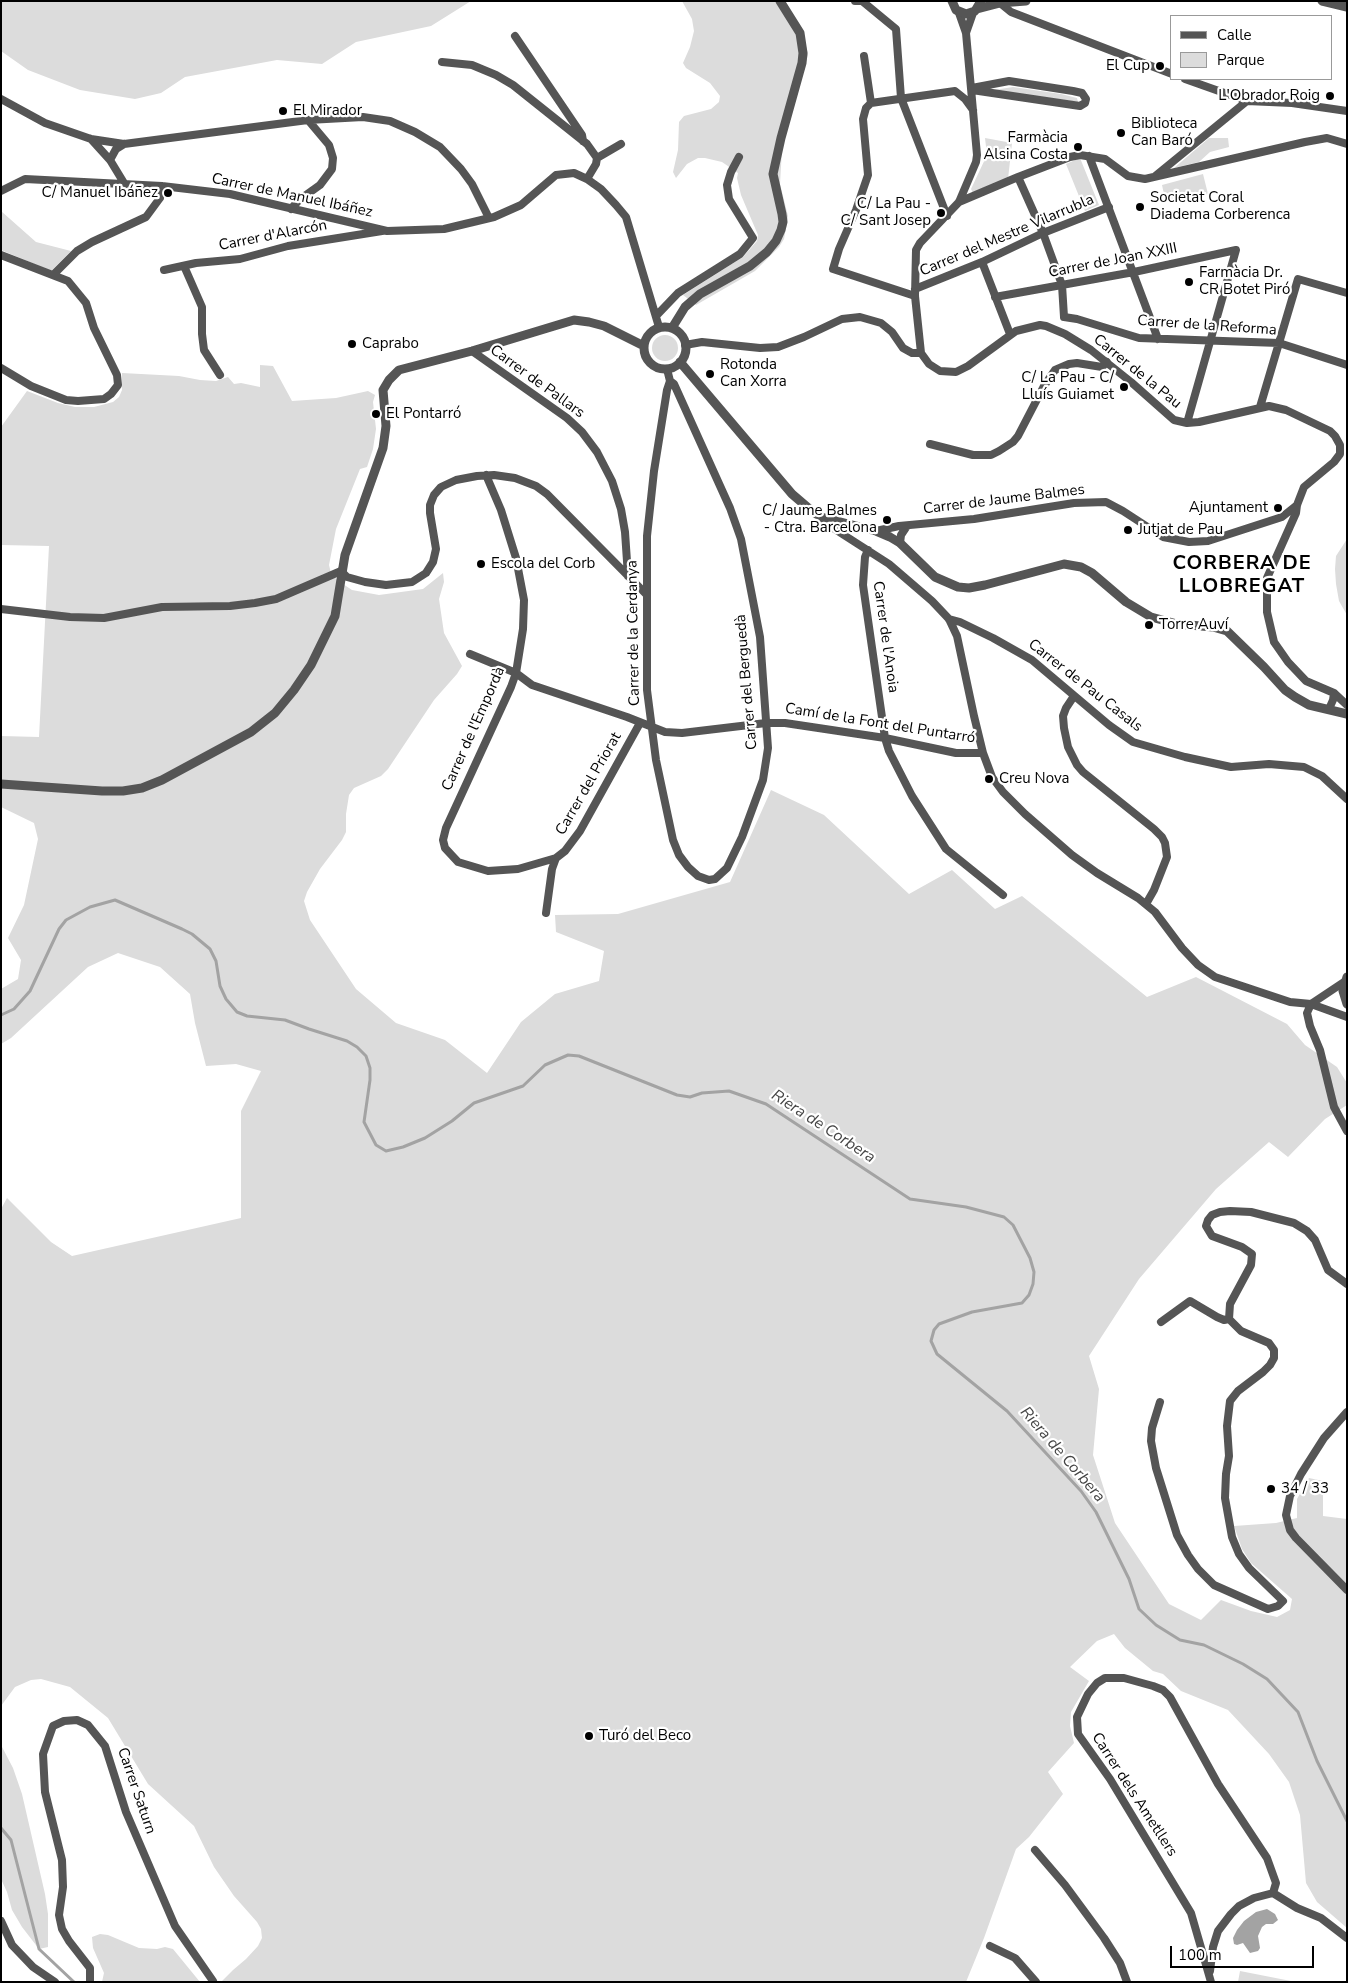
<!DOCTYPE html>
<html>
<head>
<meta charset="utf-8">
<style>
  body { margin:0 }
  #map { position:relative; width:1348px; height:1983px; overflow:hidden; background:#fff; font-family:"Nunito Sans",sans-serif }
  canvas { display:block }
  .frame { position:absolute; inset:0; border:2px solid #000; pointer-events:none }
  .legend { position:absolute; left:1170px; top:15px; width:162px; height:65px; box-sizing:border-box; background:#fff; border:1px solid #999; margin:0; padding:6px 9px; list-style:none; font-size:15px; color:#000 }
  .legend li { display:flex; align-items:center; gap:10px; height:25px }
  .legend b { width:25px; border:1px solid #999 }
  .scale { position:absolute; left:1170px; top:1946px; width:144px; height:22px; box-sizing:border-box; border:2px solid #000; border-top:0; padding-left:6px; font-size:15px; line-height:18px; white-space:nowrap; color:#000; -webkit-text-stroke:4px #fff; paint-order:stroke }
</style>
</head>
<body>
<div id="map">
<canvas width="1348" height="1983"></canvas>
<div class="frame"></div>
<ul class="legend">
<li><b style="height:6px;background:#555"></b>Calle</li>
<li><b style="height:14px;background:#dcdcdc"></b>Parque</li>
</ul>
<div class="scale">100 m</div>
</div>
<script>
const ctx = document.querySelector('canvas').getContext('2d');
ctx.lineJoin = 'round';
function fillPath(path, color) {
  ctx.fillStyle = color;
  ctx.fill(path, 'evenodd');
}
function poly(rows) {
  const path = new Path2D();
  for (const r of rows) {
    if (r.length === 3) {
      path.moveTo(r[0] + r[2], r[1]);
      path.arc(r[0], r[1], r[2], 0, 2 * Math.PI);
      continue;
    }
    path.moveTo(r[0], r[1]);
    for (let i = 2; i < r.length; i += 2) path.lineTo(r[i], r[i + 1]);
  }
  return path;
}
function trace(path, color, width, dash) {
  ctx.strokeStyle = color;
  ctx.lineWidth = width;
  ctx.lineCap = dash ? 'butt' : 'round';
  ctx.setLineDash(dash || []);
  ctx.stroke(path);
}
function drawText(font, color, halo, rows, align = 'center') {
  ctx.font = font + ' "Nunito Sans",sans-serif';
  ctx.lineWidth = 4.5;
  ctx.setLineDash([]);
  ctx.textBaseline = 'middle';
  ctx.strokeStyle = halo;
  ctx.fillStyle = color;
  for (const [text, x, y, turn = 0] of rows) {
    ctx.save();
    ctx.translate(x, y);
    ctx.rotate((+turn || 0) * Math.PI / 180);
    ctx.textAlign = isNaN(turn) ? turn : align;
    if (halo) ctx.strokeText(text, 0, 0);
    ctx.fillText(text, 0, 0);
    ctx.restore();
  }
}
fillPath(poly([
  [1,1,471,1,431,26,356,42,322,64,277,60,185,77,161,93,135,99,80,90,28,70,1,51],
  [682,1,785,1,802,29,808,55,782,149,780,184,788,216,784,239,779,247,755,271,696,305,683,295,743,257,757,241,758,235,741,195,737,178,738,173,722,162,705,158,698,158,687,164,676,178,673,172,678,150,679,122,684,116,711,109,719,102,720,96,710,83,686,68,683,63,690,47,694,31,692,19],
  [1013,87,1061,94,1077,98,1078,102,994,90],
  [985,138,1012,143,1008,179,973,193,971,189,987,155],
  [1209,138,1228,138,1229,147,1210,152,1199,162,1174,168],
  [1080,158,1099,205,1085,211,1066,164],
  [1203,174,1208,194,1169,202,1167,198,1165,199,1162,185],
  [1,211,36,242,71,251,51,271,1,250],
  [665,348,13],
  [260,365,273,366,292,401,336,398,368,391,375,395,373,402,376,429,373,449,367,467,360,469,336,529,329,565,331,573,337,580,352,590,379,595,423,589,443,573,444,582,439,599,444,633,462,666,457,674,434,700,388,769,381,776,354,788,349,795,346,814,346,832,342,840,320,869,307,892,304,901,310,920,356,989,396,1023,445,1040,487,1073,521,1022,555,994,599,981,604,951,556,932,555,915,618,914,730,882,771,790,824,815,909,894,952,870,995,909,1022,896,1147,997,1196,977,1287,1024,1305,1045,1337,1067,1347,1083,1347,1105,1325,1119,1288,1157,1269,1142,1216,1189,1139,1279,1089,1356,1099,1389,1093,1455,1115,1523,1169,1604,1201,1620,1221,1600,1251,1611,1277,1617,1290,1610,1292,1599,1251,1563,1242,1549,1234,1526,1276,1523,1297,1518,1297,1499,1309,1478,1323,1481,1323,1516,1347,1519,1347,1928,1317,1902,1306,1883,1300,1815,1289,1782,1269,1754,1228,1710,1181,1691,1163,1674,1153,1671,1125,1648,1114,1634,1097,1641,1070,1667,1089,1681,1071,1712,1070,1726,1074,1743,1048,1772,1063,1794,1029,1837,1016,1849,984,1938,966,1982,221,1982,233,1970,246,1959,258,1946,262,1938,261,1929,257,1922,234,1896,214,1867,194,1826,148,1784,108,1718,70,1687,41,1679,31,1680,15,1687,1,1706,1,1209,7,1198,51,1242,72,1256,241,1218,241,1111,261,1071,236,1064,206,1066,195,1023,190,994,160,967,118,953,88,967,11,1038,1,1044,1,989,18,979,21,960,8,938,24,905,38,839,34,823,1,807,1,736,39,737,49,546,1,545,1,427,27,391,58,403,75,407,94,407,113,402,119,397,122,390,122,373,179,376,200,380,216,381,228,377,234,384,241,383,260,387],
  [1347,539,1347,615,1339,601,1336,584,1335,569,1336,556],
  [1,1745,13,1768,22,1794,45,1894,48,1914,48,1947,39,1949,22,1927,12,1910,7,1892,1,1879],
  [100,1934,108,1935,139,1948,157,1949,165,1947,173,1949,200,1982,102,1982,104,1973,93,1948,92,1937],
  [1240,1971,1296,1982,1238,1982]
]), '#dcdcdc');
fillPath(poly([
  [1267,1909,1275,1914,1278,1920,1273,1924,1266,1924,1262,1927,1258,1936,1260,1948,1258,1951,1250,1953,1243,1943,1237,1945,1234,1944,1233,1938,1237,1930,1244,1921,1256,1912]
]), '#a3a3a3');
trace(poly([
  [1,1015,14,1009,30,991,59,929,66,920,90,907,115,900,182,929,192,934,210,949,216,961,220,986,226,999,237,1012,247,1016,285,1020,309,1029,347,1041,357,1047,366,1056,370,1068,370,1080,364,1122,376,1145,386,1151,403,1147,425,1138,452,1121,474,1103,523,1086,545,1065,568,1055,579,1056,677,1095,690,1097,702,1093,729,1091,766,1104,910,1199,966,1207,1004,1217,1013,1225,1030,1258,1034,1272,1033,1284,1029,1295,1022,1303,972,1312,939,1324,934,1330,931,1341,937,1354,1007,1411,1081,1491,1096,1512,1129,1579,1139,1609,1156,1625,1180,1640,1204,1645,1243,1664,1267,1679,1298,1712,1317,1761,1347,1821],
  [1,1828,11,1840,39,1949,74,1982]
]), '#a3a3a3', 3);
trace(poly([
  [855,1,862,1,896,29,901,98,947,216],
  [1000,3,1011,12,1172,74],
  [959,13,966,33,977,155,976,162,959,202,920,243,916,250,915,296,921,353,929,364,940,371,956,372,968,366,1016,331,1040,325,1046,326,1065,334,1091,350,1131,382,1174,420,1187,423,1199,422,1269,406,1286,410,1330,431,1335,436,1340,445,1340,454,1334,462,1304,487,1297,505,1296,513,1267,578,1267,612,1274,642,1288,662,1306,681,1334,693,1347,705],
  [966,33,973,13],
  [515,36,582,135,583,141],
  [864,56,871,103,866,108,863,119,868,175,856,210,839,249,833,269,915,296],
  [442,62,472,65,496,75,513,85,587,144,597,158,596,164,587,179],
  [1185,79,1247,101,1292,103,1347,111],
  [972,88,1009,81,1073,91,1082,93,1086,99,1085,103,1080,106,972,90],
  [1,99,45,123,91,139,124,144,308,120,363,117,390,121,415,132,440,147,461,169,472,184,489,218],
  [871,103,955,91,965,99,973,110],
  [91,139,110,160,124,183],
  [1089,156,1158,339],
  [597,158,621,144],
  [110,160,116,149,124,144],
  [1018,177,1043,233,1062,285,1064,317],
  [1154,177,1247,101],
  [1,191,25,179,162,186,230,194,387,231,444,229,494,217,521,205,556,175,574,173,587,179,601,189,616,205,626,217,659,327],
  [959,202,1018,177,1070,157,1080,155,1105,159,1128,176,1145,179,1305,142,1327,138,1347,144],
  [291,209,299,200,320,185,332,169,333,158,329,145,308,120],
  [1,255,68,281,86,303,94,328,117,375,118,385,111,394,104,399,78,401,66,400,31,386,1,368],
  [982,262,1010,334],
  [184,266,202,307,202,334,204,350,220,375],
  [164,270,196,263,240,259,288,246,382,231],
  [53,275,77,251,92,242,146,217,160,198,162,186],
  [915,289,982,262,1043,233,1109,207],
  [995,297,1134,272,1236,250,1187,423],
  [656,316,678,293,740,254,753,238,729,199,727,185,731,172,739,157],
  [1064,317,1077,319,1139,338,1279,343,1347,365],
  [685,345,702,342,760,348,778,347,804,337,842,319,860,317,881,323,892,332,903,348,912,353,921,353],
  [472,351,567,418,582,432,597,452,612,481,621,509,625,532,628,576],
  [667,369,670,381,667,390,654,471,647,536,647,690,656,760,673,840,679,855,688,867,698,876,709,880,715,879,727,868,742,837,763,780,768,748,760,637,741,539,730,508,674,384,670,381],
  [1260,407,1298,279,1347,293],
  [930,444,973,455,991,455,999,451,1013,442,1018,436,1044,386,1055,370,1069,364,1077,363,1102,367,1107,362],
  [486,475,501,510,516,558,524,600,523,629,516,673,511,687,446,828,443,840,445,848,458,862,488,871,518,869,556,858],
  [821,517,833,528,889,564,932,601,949,619,957,636,974,716,983,753,992,777,1003,792,1025,814,1072,855,1097,873,1138,898,1155,912,1182,948,1198,965,1215,977,1290,1002,1311,1004,1347,1017],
  [876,531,899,526,974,519,1074,503,1106,502,1123,511,1163,537,1189,542,1208,541,1282,517,1297,505],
  [900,543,901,535,907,526],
  [868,550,865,557,863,585,885,738,889,751,912,796,946,849,1003,895],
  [1,609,70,617,104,618,162,607,230,606,255,603,276,599,341,571,347,577,365,582,386,585,412,582,426,573,433,562,436,549,430,513,430,505,434,495,441,487,456,480,477,476,494,475,515,478,536,486,547,494,646,594],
  [949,619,960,622,993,638,1032,660,1109,725,1133,742,1185,757,1231,767,1269,764,1304,767,1322,776,1347,799],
  [470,654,516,673,532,685,627,717,665,732,682,733,766,723,785,723,885,738,956,753,983,753],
  [1074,696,1066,708,1063,716,1064,728,1068,747,1077,765,1083,772,1154,829,1162,837,1165,843,1167,857,1154,890,1146,904],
  [1329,709,1333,700,1334,693],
  [546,913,552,869,556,858,565,851,580,831,640,723],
  [1344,982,1311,1004,1307,1013,1310,1026,1320,1050,1334,1107,1347,1131],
  [1161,1322,1190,1301,1217,1317,1224,1320,1229,1319],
  [1160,1402,1152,1428,1151,1441,1156,1468,1177,1535,1188,1555,1198,1569,1214,1585,1268,1609,1278,1606,1283,1601,1249,1568,1239,1554,1232,1537,1225,1498,1226,1474,1229,1456,1227,1426,1230,1401,1238,1391,1263,1372,1270,1365,1274,1358,1274,1350,1269,1343,1241,1331,1229,1319,1230,1304,1251,1265,1252,1254,1242,1247,1212,1236,1206,1226,1208,1220,1212,1215,1220,1212,1230,1211,1251,1212,1294,1223,1307,1231,1315,1240,1328,1270,1347,1284],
  [1347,1412,1324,1438,1301,1474,1290,1496,1286,1515,1290,1530,1296,1538,1347,1590],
  [1035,1850,1065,1885,1104,1938,1120,1963,1127,1982],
  [1273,1893,1297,1908,1321,1918,1347,1938],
  [1,1921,12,1945,33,1967,55,1982],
  [990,1946,1015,1958,1036,1982],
  [1210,1971,1213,1947,1218,1931,1231,1914,1239,1906,1254,1898,1273,1893],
  [90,1982,90,1968,69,1941,62,1929,59,1915,63,1887,62,1860,45,1792,43,1754,53,1726,64,1721,77,1720,88,1725,105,1746,126,1812,175,1926,213,1981],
  [1211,1982,1191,1913,1110,1779,1078,1734,1077,1717,1088,1694,1097,1683,1105,1678,1124,1678,1153,1686,1163,1690,1170,1697,1218,1784,1267,1858,1276,1883,1273,1893]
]), '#555', 8);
trace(poly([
  [952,1,956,10,966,14,975,11,981,1],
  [1322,1,1347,7],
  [977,9,1000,3,1026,1],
  [665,348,21],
  [672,328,685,307,700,294,750,266,767,252,776,241,781,230,783,222,782,214,773,174,781,138,802,63,803,53,800,33,780,1],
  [680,362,792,494,813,512,821,517,876,531,890,537,900,543,935,577,958,587,969,588,985,585,1064,564,1081,567,1092,573,1126,602,1151,617,1177,624,1213,627,1227,631,1264,667,1285,690,1295,697,1309,705,1347,714],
  [1,784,102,791,123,791,142,788,162,780,251,732,275,713,294,690,311,665,335,616,345,555,383,448,386,426,383,390,389,380,399,370,472,351,574,320,589,322,604,326,644,346],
  [1347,977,1343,991,1347,1004]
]), '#555', 9);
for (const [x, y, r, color] of [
  [1160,66,5,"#000"],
  [1330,96,5,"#000"],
  [283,111,5,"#000"],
  [1121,133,5,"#000"],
  [1078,147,5,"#000"],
  [168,193,5,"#000"],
  [1140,207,5,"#000"],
  [941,213,5,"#000"],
  [1189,282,5,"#000"],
  [352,344,5,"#000"],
  [710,374,5,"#000"],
  [1124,387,5,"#000"],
  [376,414,5,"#000"],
  [1278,508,5,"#000"],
  [887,520,5,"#000"],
  [1128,530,5,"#000"],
  [481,564,5,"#000"],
  [1149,625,5,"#000"],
  [989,779,5,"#000"],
  [1271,1489,5,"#000"],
  [589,1736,5,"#000"]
]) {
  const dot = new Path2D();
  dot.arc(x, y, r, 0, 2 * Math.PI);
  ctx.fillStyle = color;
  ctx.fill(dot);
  trace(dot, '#fff', 2);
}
drawText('15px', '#000', '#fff', [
  ["El Cup",1150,66,"right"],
  ["L'Obrador Roig",1320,96,"right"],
  ["El Mirador",293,111],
  ["Biblioteca",1131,124],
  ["Can Baró",1131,141],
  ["Farmàcia",1068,138,"right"],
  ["Alsina Costa",1068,155,"right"],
  ["C/ Manuel Ibáñez",158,193,"right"],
  ["Societat Coral",1150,198],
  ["Diadema Corberenca",1150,215],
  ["C/ La Pau -",931,204,"right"],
  ["C/ Sant Josep",931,221,"right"],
  ["Farmàcia Dr.",1199,273],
  ["CR Botet Piró",1199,290],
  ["Caprabo",362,344],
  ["Rotonda",720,365],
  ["Can Xorra",720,382],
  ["C/ La Pau - C/",1114,378,"right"],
  ["Lluís Guiamet",1114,395,"right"],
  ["El Pontarró",386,414],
  ["Ajuntament",1268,508,"right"],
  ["C/ Jaume Balmes",877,511,"right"],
  ["- Ctra. Barcelona",877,528,"right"],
  ["Jutjat de Pau",1138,530],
  ["Escola del Corb",491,564],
  ["Torre Auví",1159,625],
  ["Creu Nova",999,779],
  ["34 / 33",1281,1489],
  ["Turó del Beco",599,1736]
], 'left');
drawText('15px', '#000', '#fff', [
  ["Carrer de Manuel Ibáñez",292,196,12],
  ["Carrer d'Alarcón",273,236,-11],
  ["Carrer del Mestre Vilarrubla",1007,236,-23],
  ["Carrer de Joan XXIII",1113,261,-11],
  ["Carrer de la Reforma",1207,326,4],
  ["Carrer de la Pau",1137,372,39],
  ["Carrer de Pallars",537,382,36],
  ["Carrer de Jaume Balmes",1004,500,-7],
  ["Carrer de la Cerdanya",634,633,-91],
  ["Carrer de l'Anoia",885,637,82],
  ["Carrer del Berguedà",747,682,-95],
  ["Carrer de Pau Casals",1085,686,38],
  ["Camí de la Font del Puntarró",880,724,9],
  ["Carrer de l'Empordà",474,729,-66],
  ["Carrer del Priorat",589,784,-60],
  ["Carrer Saturn",136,1791,71],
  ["Carrer dels Ametllers",1134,1795,57]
]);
drawText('italic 16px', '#444', '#fff', [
  ["Riera de Corbera",823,1127,33],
  ["Riera de Corbera",1062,1455,49]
]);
ctx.letterSpacing = '1px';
drawText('bold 20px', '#000', '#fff', [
  ["CORBERA DE",1242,564],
  ["LLOBREGAT",1242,587]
]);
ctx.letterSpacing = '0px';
</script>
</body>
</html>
